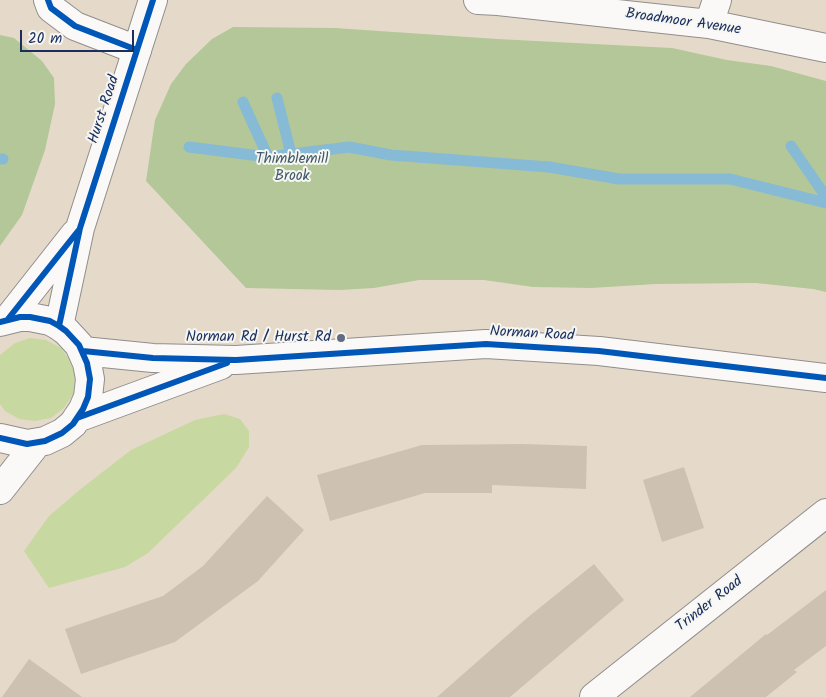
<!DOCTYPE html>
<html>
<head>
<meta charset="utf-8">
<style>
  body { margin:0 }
  #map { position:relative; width:826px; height:697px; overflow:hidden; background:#e5dac9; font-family:Kalam,sans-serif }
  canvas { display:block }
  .scale { position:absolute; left:20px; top:30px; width:114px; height:22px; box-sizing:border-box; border:2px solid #1b2f5e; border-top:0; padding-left:6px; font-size:15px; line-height:18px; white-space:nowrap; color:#1b2f5e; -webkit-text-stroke:4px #f6f6f2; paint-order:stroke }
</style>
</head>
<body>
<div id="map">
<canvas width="826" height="697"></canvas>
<div class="scale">20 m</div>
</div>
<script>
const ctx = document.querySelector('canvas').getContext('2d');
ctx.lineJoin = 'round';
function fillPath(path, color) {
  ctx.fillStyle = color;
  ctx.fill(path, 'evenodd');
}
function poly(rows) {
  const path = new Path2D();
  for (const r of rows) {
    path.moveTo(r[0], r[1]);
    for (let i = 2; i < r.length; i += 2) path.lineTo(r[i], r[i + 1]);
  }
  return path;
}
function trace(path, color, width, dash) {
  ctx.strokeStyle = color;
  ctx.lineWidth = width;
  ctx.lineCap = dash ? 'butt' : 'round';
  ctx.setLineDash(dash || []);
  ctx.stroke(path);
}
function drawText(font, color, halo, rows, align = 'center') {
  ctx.font = font + ' Kalam,sans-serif';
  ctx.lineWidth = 4;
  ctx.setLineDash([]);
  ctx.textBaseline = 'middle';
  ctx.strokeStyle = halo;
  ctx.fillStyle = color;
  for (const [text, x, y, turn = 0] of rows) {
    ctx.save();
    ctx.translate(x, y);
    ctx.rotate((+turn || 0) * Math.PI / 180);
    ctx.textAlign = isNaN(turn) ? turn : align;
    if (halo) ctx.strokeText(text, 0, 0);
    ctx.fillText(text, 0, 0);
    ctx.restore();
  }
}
fillPath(poly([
  [30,338,46,340,61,348,71,362,75,377,73,394,64,408,51,418,35,421,19,419,5,411,0,404,0,355,15,343],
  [224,414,240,419,249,431,249,447,236,468,148,553,125,567,49,588,24,551,49,516,82,488,131,450,195,420]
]), '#c8d8a1');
fillPath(poly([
  [233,27,335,28,497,39,672,48,727,60,771,66,826,81,826,292,813,289,756,283,656,284,591,288,533,287,484,280,419,280,374,288,340,290,246,288,146,181,155,120,171,84,186,64,212,39],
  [0,35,14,38,42,61,54,78,55,104,45,150,22,215,0,246]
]), '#b4c798');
trace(poly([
  [277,98,291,154],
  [243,102,268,157],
  [791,146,826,197],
  [189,147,268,157,349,147,391,155,549,167,619,179,730,179,826,203],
  [0,159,3,159]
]), '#87bad4', 11);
fillPath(poly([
  [522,444,587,446,586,489,492,485,492,493,425,493,330,521,317,475,422,445],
  [684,467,704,528,662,542,643,480],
  [267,496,304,530,258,581,175,642,81,674,65,629,163,596,203,566],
  [594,564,624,600,510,697,437,697,527,618],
  [826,590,826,646,794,670,797,672,766,697,690,697,766,634,767,635],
  [29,659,82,697,2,697]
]), '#cdc2b2');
const minor = poly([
  [48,0,51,8,75,26,137,50],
  [478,0,498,1,709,24,826,48],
  [709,24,717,0],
  [594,697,826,513]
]);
const tertiary = poly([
  [8,319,75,234],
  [0,322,20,317,30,317,50,321,59,326,66,331,79,345,87,363,90,379,88,397,83,409,73,424,62,433,45,441,27,444,0,438],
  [59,326,80,228,153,0],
  [83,351,153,358,236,360,486,344,599,351,826,378],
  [77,418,221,365],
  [0,490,37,443]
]);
trace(minor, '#908e8d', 30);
trace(tertiary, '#908e8d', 30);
trace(minor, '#fbf9f7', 28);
trace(tertiary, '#fbf9f7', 28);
trace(poly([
  [48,0,51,8,75,26,137,50],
  [8,319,78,231],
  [0,322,20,317,30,317,50,321,59,326,66,331,79,345,87,363,90,379,88,397,83,409,73,424,62,433,45,441,27,444,0,438],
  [59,326,80,228,153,0],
  [83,351,153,358,236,360,486,344,599,351,826,378],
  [77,418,227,363]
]), '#0057b8', 6);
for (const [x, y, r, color] of [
  [341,338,5,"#626b83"]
]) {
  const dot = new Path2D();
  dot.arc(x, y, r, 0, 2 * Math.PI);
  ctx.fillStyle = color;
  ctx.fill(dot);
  trace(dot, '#f6f6f2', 2);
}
drawText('15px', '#1b2f5e', '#f6f6f2', [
  ["Broadmoor Avenue",683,23,8],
  ["Hurst Road",105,110,-72],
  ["Norman Road",532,335,3],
  ["Trinder Road",710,605,-38]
]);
drawText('15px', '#405967', '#f6f6f2', [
  ["Thimblemill",292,160],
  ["Brook",292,177]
]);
drawText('15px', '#1b2f5e', '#f6f6f2', [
  ["Norman Rd / Hurst Rd",331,338]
], 'right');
</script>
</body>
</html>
